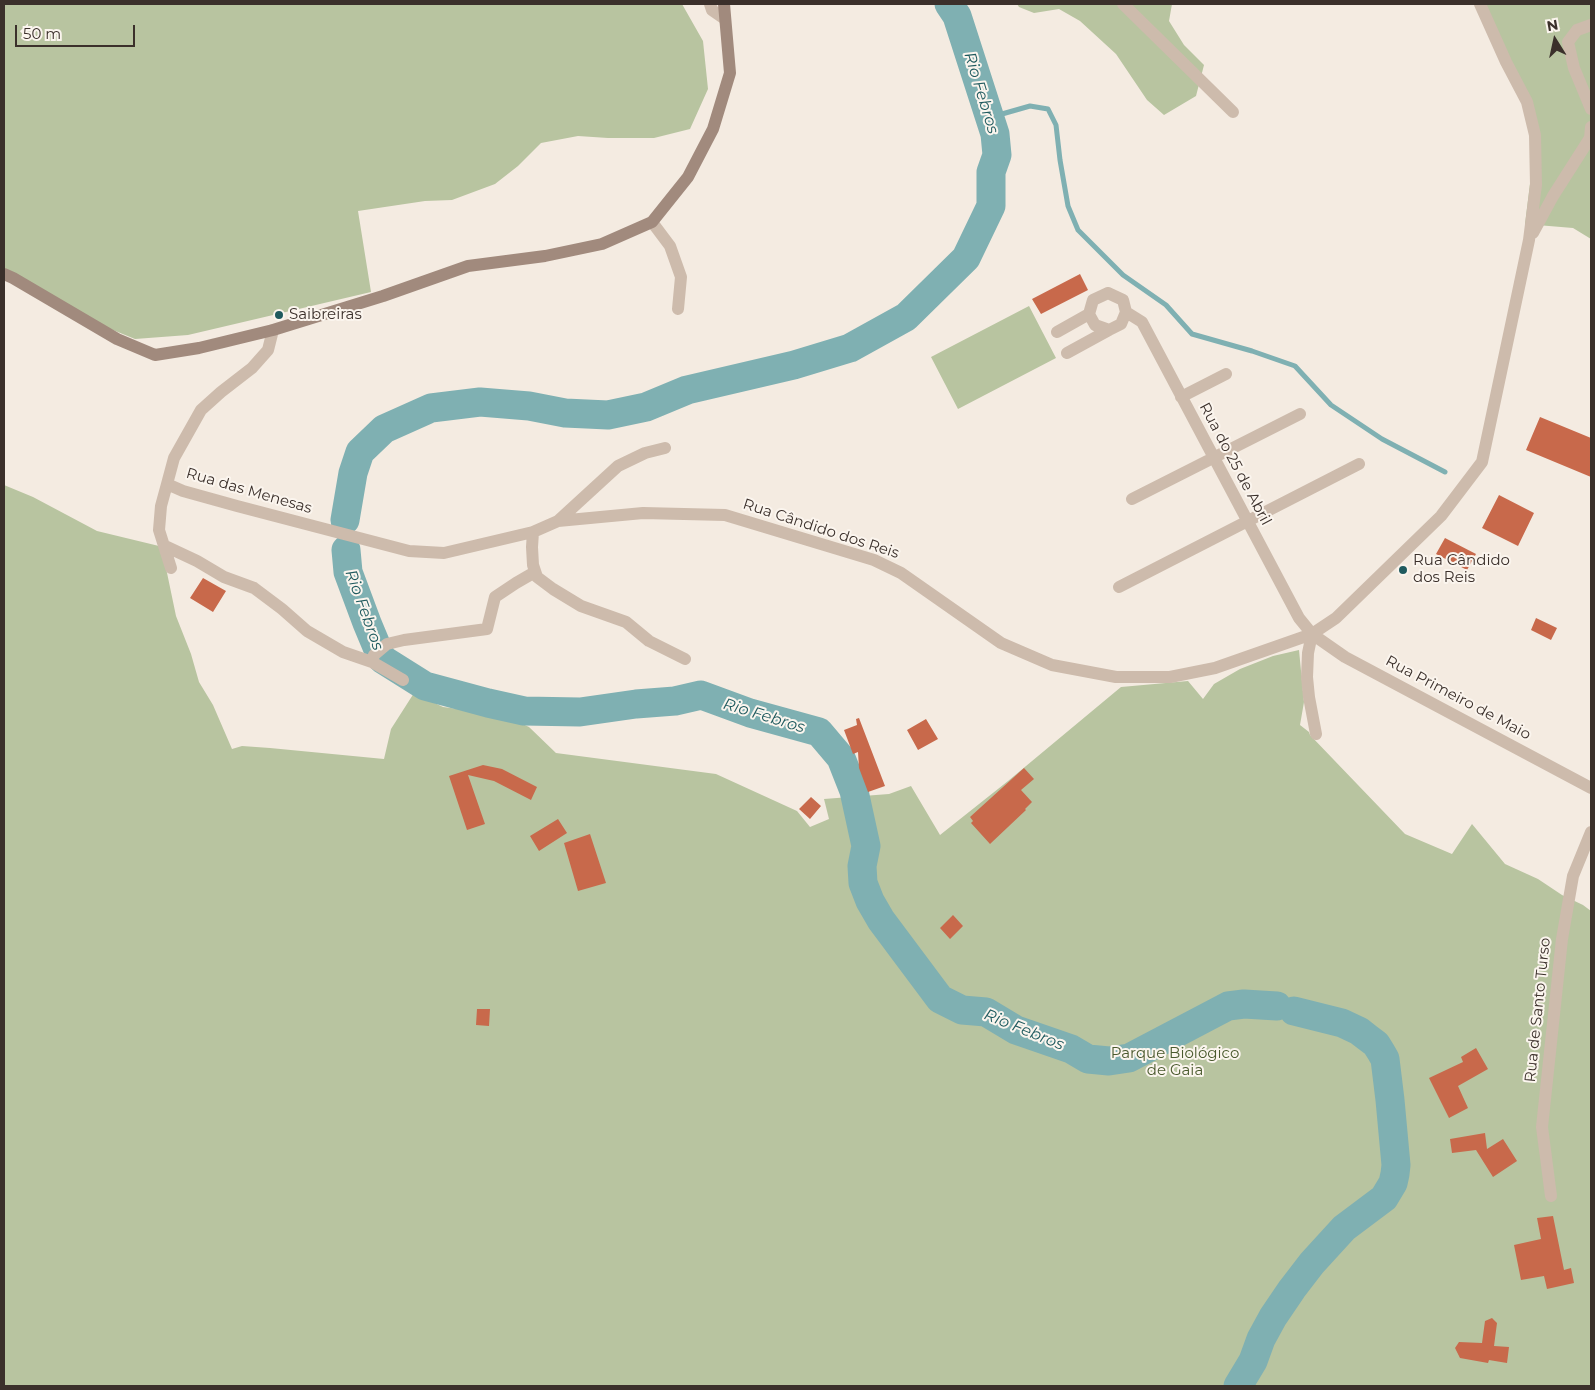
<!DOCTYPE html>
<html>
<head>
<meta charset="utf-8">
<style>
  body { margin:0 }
  #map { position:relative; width:1595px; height:1390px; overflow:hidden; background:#f4ebe1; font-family:Montserrat,sans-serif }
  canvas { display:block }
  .frame { position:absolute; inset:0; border:5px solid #3b302b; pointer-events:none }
  .north { position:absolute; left:1530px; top:15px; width:50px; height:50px; -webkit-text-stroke:4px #fbf5ee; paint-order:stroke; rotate:350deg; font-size:14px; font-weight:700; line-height:20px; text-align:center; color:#3b302b }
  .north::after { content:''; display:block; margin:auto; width:18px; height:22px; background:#3b302b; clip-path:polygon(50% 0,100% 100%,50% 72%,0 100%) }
  .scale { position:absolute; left:15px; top:25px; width:120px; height:22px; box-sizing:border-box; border:2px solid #3b302b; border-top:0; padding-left:6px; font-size:15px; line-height:18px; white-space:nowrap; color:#3b302b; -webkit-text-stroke:4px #fbf5ee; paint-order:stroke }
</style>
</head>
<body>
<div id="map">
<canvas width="1595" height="1390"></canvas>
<div class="frame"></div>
<div class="north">N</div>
<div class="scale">50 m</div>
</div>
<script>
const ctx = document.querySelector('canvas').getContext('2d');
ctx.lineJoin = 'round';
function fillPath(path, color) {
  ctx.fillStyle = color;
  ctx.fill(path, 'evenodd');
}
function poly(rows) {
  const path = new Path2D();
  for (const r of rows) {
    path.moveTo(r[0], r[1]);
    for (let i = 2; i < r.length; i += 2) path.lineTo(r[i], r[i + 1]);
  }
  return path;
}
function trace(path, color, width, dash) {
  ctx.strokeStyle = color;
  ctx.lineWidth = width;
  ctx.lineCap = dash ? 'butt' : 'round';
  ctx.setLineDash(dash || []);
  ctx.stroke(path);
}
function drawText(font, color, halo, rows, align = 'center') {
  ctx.font = font + ' Montserrat,sans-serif';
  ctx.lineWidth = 4;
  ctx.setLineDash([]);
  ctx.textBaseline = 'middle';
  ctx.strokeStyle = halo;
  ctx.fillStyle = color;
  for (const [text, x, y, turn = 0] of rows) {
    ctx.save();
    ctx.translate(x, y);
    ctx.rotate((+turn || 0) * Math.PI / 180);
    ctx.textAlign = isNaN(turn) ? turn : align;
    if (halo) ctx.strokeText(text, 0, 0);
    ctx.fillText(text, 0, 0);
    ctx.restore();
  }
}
fillPath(poly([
  [4,4,682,4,703,41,708,89,690,129,654,138,608,138,578,136,541,143,518,166,495,184,452,200,425,201,358,211,371,292,188,335,135,339,86,319,4,271],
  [1017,4,1172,4,1169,21,1184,45,1204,65,1196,96,1164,115,1147,100,1116,54,1080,21,1059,9,1034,13,1019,7],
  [1476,4,1591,4,1591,239,1573,228,1525,224,1534,151,1530,108],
  [1029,306,1056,358,958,409,931,357],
  [4,485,33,497,97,531,159,546,166,568,176,616,191,654,199,682,213,705,232,749,242,746,270,748,384,759,391,729,414,693,443,707,489,713,512,719,529,727,556,753,716,774,797,811,810,827,829,819,824,799,889,794,911,786,940,835,1008,781,1121,687,1188,681,1203,699,1214,684,1240,669,1273,656,1299,650,1304,702,1300,725,1309,732,1310,735,1405,834,1452,854,1472,824,1505,864,1538,879,1562,895,1583,905,1591,911,1591,1386,4,1386]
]), '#b8c4a0');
trace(poly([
  [988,113,1002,114,1030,106,1048,109,1056,125,1060,160,1068,206,1078,230,1123,275,1166,305,1192,334,1252,351,1295,366,1331,405,1382,439,1445,472]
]), '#7fb0b2', 5);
trace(poly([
  [345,520,353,473,360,452,384,429,431,408,480,402,529,406,565,413,608,415,646,407,687,390,794,365,850,348,906,317,966,258,991,206,991,172,997,155,995,134,957,16,949,4],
  [346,550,348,572,367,623,382,659,425,686,488,703,524,711,580,712,636,704,675,701,701,695,750,713,819,732,841,758,854,791,866,846,862,866,863,883,870,901,881,920,940,999,962,1010,986,1012,1016,1030,1071,1049,1088,1059,1109,1061,1129,1058,1228,1006,1244,1004,1277,1006],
  [1238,1386,1253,1361,1261,1339,1273,1317,1292,1289,1312,1263,1344,1228,1384,1198,1393,1183,1395,1174,1396,1165,1390,1100,1385,1059,1381,1052,1376,1044,1368,1038,1359,1031,1342,1023,1294,1011]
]), '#7fb0b2', 29);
fillPath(poly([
  [1080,274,1088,290,1041,314,1032,299],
  [1540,417,1591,438,1591,477,1526,450],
  [1499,495,1534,513,1518,546,1482,528],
  [1445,538,1476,554,1467,570,1436,554],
  [203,578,226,591,213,612,190,598],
  [1536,618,1557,628,1551,640,1531,630],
  [859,718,885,786,868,792,859,768,858,752,853,754,844,730,857,725,856,719],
  [926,719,938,739,918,750,907,730],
  [483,765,502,769,537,787,531,800,494,781,468,775,485,824,467,830,449,776],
  [1024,768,1034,779,1021,790,1032,802,1025,809,1026,810,990,844,971,823,973,821,970,817],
  [811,797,821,806,810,819,799,809],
  [558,819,567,833,539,851,530,836],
  [590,834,606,883,578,891,564,843],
  [953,915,963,926,950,939,940,928],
  [477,1009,490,1009,489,1026,476,1025],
  [1476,1048,1488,1069,1458,1086,1468,1108,1449,1118,1429,1078,1463,1062,1461,1057],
  [1485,1133,1487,1149,1503,1139,1517,1161,1493,1177,1476,1150,1452,1153,1450,1139],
  [1553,1216,1564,1270,1571,1268,1574,1283,1547,1289,1544,1276,1521,1280,1514,1245,1541,1239,1537,1218],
  [1492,1318,1497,1323,1494,1346,1509,1347,1507,1363,1489,1360,1488,1363,1460,1358,1455,1348,1459,1342,1482,1343,1485,1321]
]), '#c8694b');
trace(poly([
  [710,4,712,10,725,19],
  [1123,4,1233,112],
  [1591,25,1577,30,1568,42,1574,68,1591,109],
  [652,222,670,246,681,277,678,309],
  [1533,233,1553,196,1590,138,1591,127],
  [1108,293,1123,300,1126,312,1121,324,1109,330,1095,325,1089,314,1093,300,1108,293],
  [1126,312,1142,322,1299,618,1312,634,1345,657,1591,788],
  [273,330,268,350,252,368,221,392,201,410,174,458,167,484,183,491,237,506,409,551,444,553,533,532,558,521,618,466,645,453,665,448],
  [1057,332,1089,314],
  [1067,353,1109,330],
  [1181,397,1226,374],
  [167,484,161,506,159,530,171,568],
  [1132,499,1300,414],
  [558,521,643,513,725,515,874,560,901,573,1001,643,1052,665,1116,677,1170,677,1215,668,1312,634,1336,618,1441,516,1482,462,1529,240,1536,185,1535,135,1527,102,1506,62,1480,4],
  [533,532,532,547,533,565,537,577,553,589,581,606,626,622,649,641,685,659],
  [165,546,197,561,224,577,254,588,282,609,307,631,343,652,372,662,403,680],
  [1119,587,1359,464],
  [1312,634,1308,653,1307,677,1309,697,1316,734],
  [372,662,374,655,387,644,404,640,487,629,495,597,516,583,535,572],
  [1551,1196,1542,1127,1562,939,1573,876,1591,832]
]), '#cdbbac', 12);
trace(poly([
  [4,274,13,278,117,339,155,355,199,348,273,330,383,296,468,266,545,256,602,244,652,222,688,177,713,129,730,73,724,4]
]), '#a18a7d', 12);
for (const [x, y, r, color] of [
  [279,315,5,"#1f5a5e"],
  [1403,570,5,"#1f5a5e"]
]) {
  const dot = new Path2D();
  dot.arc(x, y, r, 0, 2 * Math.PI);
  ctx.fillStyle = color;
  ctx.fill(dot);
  trace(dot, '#fbf5ee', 2);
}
drawText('15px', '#3b302b', '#fbf5ee', [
  ["Saibreiras",289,315],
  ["Rua Cândido",1413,561],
  ["dos Reis",1413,578]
], 'left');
drawText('15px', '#3b302b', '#fbf5ee', [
  ["Rua do 25 de Abril",1235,464,62],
  ["Rua das Menesas",249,491,16],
  ["Rua Cândido dos Reis",821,529,18],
  ["Rua Primeiro de Maio",1458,698,28],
  ["Rua de Santo Turso",1538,1010,-84]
]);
drawText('15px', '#4a5a2e', '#fbf5ee', [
  ["Parque Biológico",1175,1054],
  ["de Gaia",1175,1071]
]);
drawText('italic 16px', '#1f5a5e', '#fbf5ee', [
  ["Rio Febros",981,93,73],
  ["Rio Febros",364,610,70],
  ["Rio Febros",764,716,17],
  ["Rio Febros",1024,1030,22]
]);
</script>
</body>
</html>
